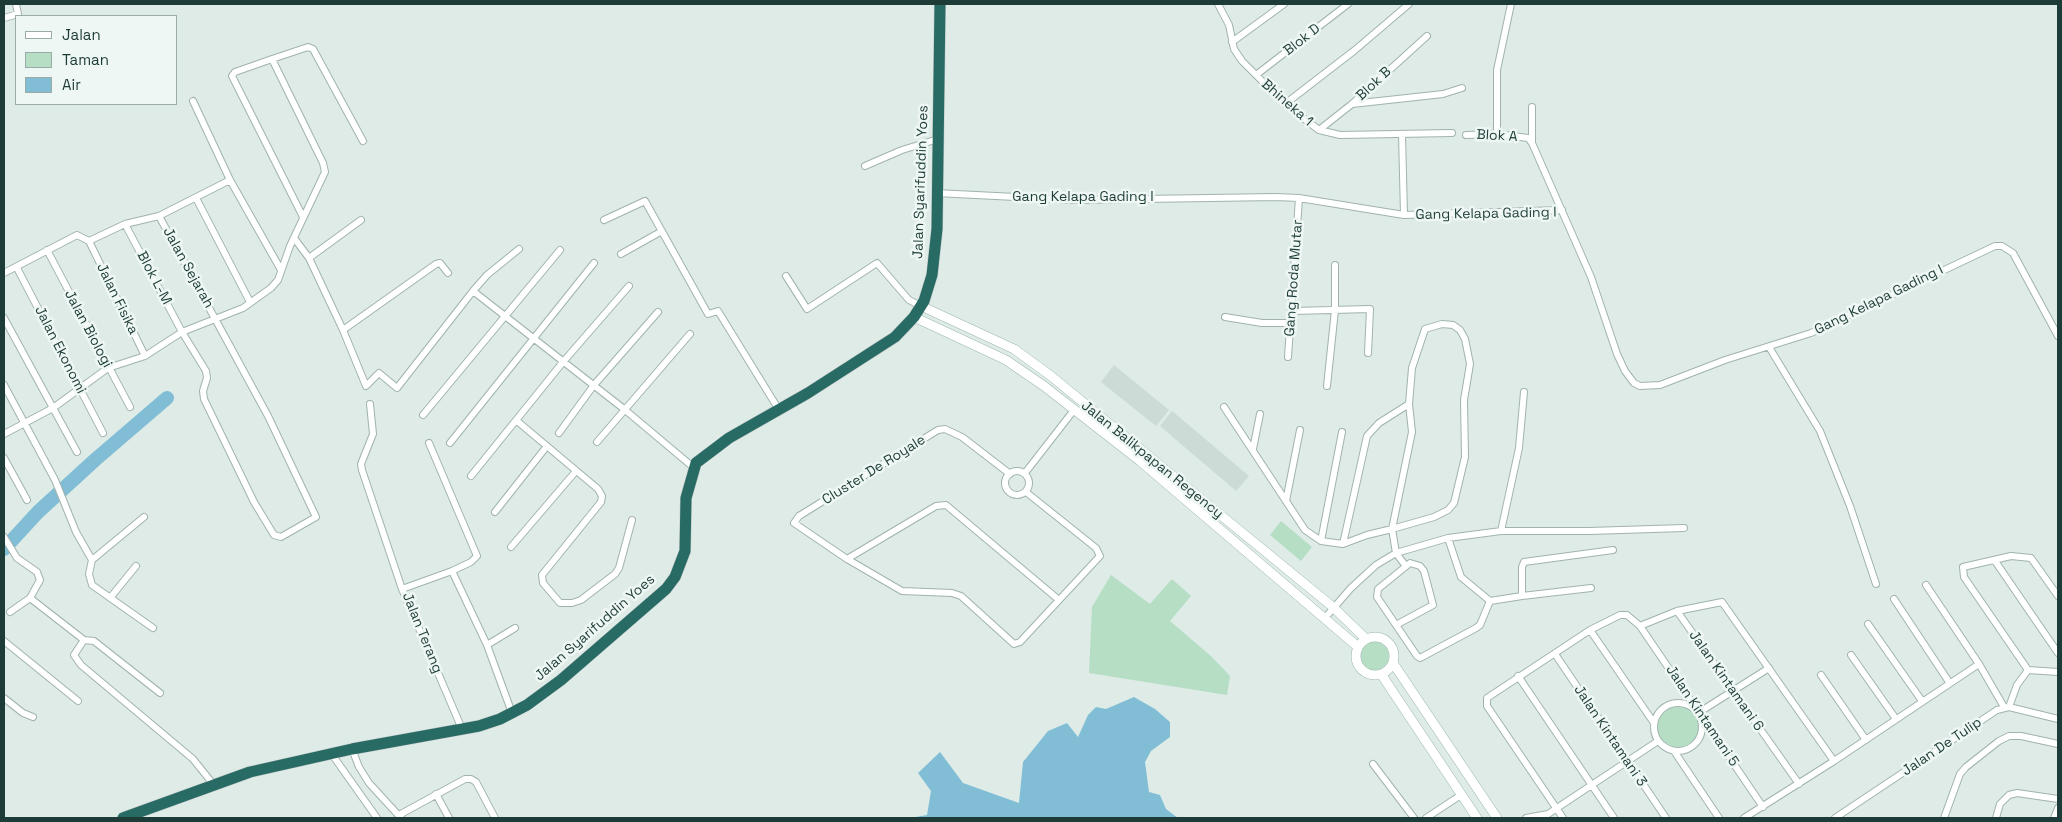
<!DOCTYPE html>
<html>
<head>
<meta charset="utf-8">
<style>
  body { margin:0 }
  #map { position:relative; width:2062px; height:822px; overflow:hidden; background:#deebe7; font-family:"Space Grotesk",sans-serif }
  canvas { display:block }
  .frame { position:absolute; inset:0; border:5px solid #1e3c37; pointer-events:none }
  .legend { position:absolute; left:15px; top:15px; width:162px; height:90px; box-sizing:border-box; background:#eef7f4; border:1px solid #9baca8; margin:0; padding:6px 9px; list-style:none; font-size:15px; color:#1e3c37 }
  .legend li { display:flex; align-items:center; gap:10px; height:25px }
  .legend b { width:25px; border:1px solid #9baca8 }
</style>
</head>
<body>
<div id="map">
<canvas width="2062" height="822"></canvas>
<div class="frame"></div>
<ul class="legend">
<li><b style="height:6px;background:#fff"></b>Jalan</li>
<li><b style="height:14px;background:#b5dec5"></b>Taman</li>
<li><b style="height:14px;background:#81bed5"></b>Air</li>
</ul>
</div>
<script>
const ctx = document.querySelector('canvas').getContext('2d');
ctx.lineJoin = 'round';
function fillPath(path, color) {
  ctx.fillStyle = color;
  ctx.fill(path, 'evenodd');
}
function poly(rows) {
  const path = new Path2D();
  for (const r of rows) {
    if (r.length === 3) {
      path.moveTo(r[0] + r[2], r[1]);
      path.arc(r[0], r[1], r[2], 0, 2 * Math.PI);
      continue;
    }
    path.moveTo(r[0], r[1]);
    for (let i = 2; i < r.length; i += 2) path.lineTo(r[i], r[i + 1]);
  }
  return path;
}
function trace(path, color, width, dash) {
  ctx.strokeStyle = color;
  ctx.lineWidth = width;
  ctx.lineCap = dash ? 'butt' : 'round';
  ctx.setLineDash(dash || []);
  ctx.stroke(path);
}
function drawText(font, color, halo, rows, align = 'center') {
  ctx.font = font + ' "Space Grotesk",sans-serif';
  ctx.lineWidth = 5;
  ctx.setLineDash([]);
  ctx.textBaseline = 'middle';
  ctx.strokeStyle = halo;
  ctx.fillStyle = color;
  for (const [text, x, y, turn = 0] of rows) {
    ctx.save();
    ctx.translate(x, y);
    ctx.rotate((+turn || 0) * Math.PI / 180);
    ctx.textAlign = isNaN(turn) ? turn : align;
    if (halo) ctx.strokeText(text, 0, 0);
    ctx.fillText(text, 0, 0);
    ctx.restore();
  }
}
fillPath(poly([
  [1114,365,1169,410,1156,426,1101,382],
  [1172,411,1249,476,1236,491,1160,426]
]), '#ccdbd6');
fillPath(poly([
  [1281,521,1312,547,1301,561,1270,535],
  [1111,575,1150,604,1172,579,1191,596,1170,621,1212,657,1230,676,1227,695,1089,673,1092,607],
  [1374,656,15],
  [1679,726,22]
]), '#b5dec5');
fillPath(poly([
  [1134,697,1155,709,1170,722,1170,737,1151,751,1145,762,1149,792,1160,795,1166,809,1178,818,910,818,927,815,931,791,918,773,940,752,963,783,1019,803,1023,762,1048,731,1067,723,1078,737,1088,715,1096,707,1106,709]
]), '#81bed5');
trace(poly([
  [4,549,38,512,96,459,167,398]
]), '#81bed5', 14);
const street = poly([
  [1218,4,1229,25,1234,49,1242,61,1285,104,1319,130,1340,135,1452,133],
  [4,18,18,14,16,4],
  [1232,42,1284,4],
  [272,59,308,47,313,49,363,141],
  [1256,75,1348,4],
  [193,101,230,180,281,270],
  [1285,104,1355,50,1409,4],
  [1352,104,1443,94,1462,88],
  [1532,107,1532,143],
  [1319,130,1352,104,1427,36],
  [1402,134,1404,215],
  [1497,134,1497,70,1511,4],
  [1466,135,1497,134,1528,138,1532,143,1591,277,1617,354,1625,371,1634,383,1640,386,1660,385,1725,360,1811,333,1995,246,2002,246,2013,253,2058,336],
  [865,166,902,150,938,139],
  [936,193,1075,200,1276,197,1299,198,1404,215,1562,210],
  [196,198,250,302],
  [604,220,645,201,708,314,718,311,779,410],
  [125,224,182,332,206,371,207,378,203,391,204,399,254,502,274,535,281,537,316,517,268,416,159,216],
  [294,238,309,258,343,330,366,386,379,373,397,388,473,291],
  [89,241,145,356],
  [519,249,487,275,473,291,624,409,693,467],
  [47,250,130,407],
  [621,254,662,231],
  [309,258,361,220],
  [17,268,103,433],
  [4,273,77,235,89,241,125,224,159,216,230,180],
  [786,276,807,309,877,263,909,300,921,306],
  [1293,311,1370,309,1368,353],
  [1225,317,1262,323,1291,323],
  [4,318,77,452],
  [343,330,436,264,440,263,448,273],
  [1769,347,1820,431,1850,506,1876,584],
  [1288,357,1299,198],
  [4,385,55,480,76,532,92,560,89,574,92,585,153,628],
  [1327,386,1335,310,1335,265],
  [1524,392,1519,448,1501,531,1589,531,1684,528],
  [370,404,373,434,361,464,362,470,402,589,462,729],
  [1224,407,1305,530,1321,541,1343,544,1367,535,1392,529,1434,517,1448,510,1454,503,1465,457,1464,400,1470,364,1465,339,1460,330,1453,325,1442,324,1425,329,1412,368,1409,404,1412,432,1392,529,1396,553,1405,565],
  [423,415,560,250],
  [517,421,598,489,602,496,601,502,542,575,543,583,560,603,572,603,581,600,615,574,619,568,632,520],
  [559,433,594,385,658,312],
  [4,434,53,408,108,368,145,356,182,332,243,308,271,288,278,280,290,246,325,172,323,163,272,59,235,72,232,76,303,217],
  [597,442,690,334],
  [450,443,594,263],
  [1253,449,1260,414],
  [4,458,27,500],
  [1017,483,12],
  [1025,473,1074,410],
  [1010,474,962,437,945,429,938,430,799,516,794,523,847,559,902,591,952,593,961,596,1014,644,1020,642,1100,556,1096,548,1026,492],
  [471,476,563,362,629,286],
  [1286,501,1300,430],
  [495,512,547,446],
  [4,537,17,558,37,572,40,580,30,598,10,612],
  [1448,538,1461,577,1490,601,1522,596,1522,567,1524,562,1613,550],
  [1321,541,1342,432],
  [1343,544,1367,436,1379,423,1409,404],
  [511,547,576,471],
  [847,559,936,506,946,505,1059,600],
  [92,560,144,517],
  [1995,561,2058,653],
  [452,571,487,645,512,713],
  [1926,585,1979,664,2004,707],
  [402,589,452,571,471,562,477,556,429,443],
  [1522,596,1591,588],
  [30,598,84,640,74,655,81,665,193,759,213,784],
  [110,598,136,566],
  [1894,599,1949,682],
  [1677,611,1799,784],
  [1324,619,1351,588,1376,565,1396,553,1448,538,1501,531],
  [1868,624,1922,701],
  [1396,625,1433,605,1424,571,1420,566,1410,563,1378,589,1377,597,1417,656,1420,658,1476,628,1480,625,1490,601],
  [1640,626,1677,611,1722,602,1834,761],
  [1590,630,1654,723],
  [84,640,94,641,160,693],
  [4,641,78,701],
  [487,645,515,628],
  [1555,654,1666,818],
  [1851,655,1896,719],
  [2028,670,1964,577,1963,567,2011,556,2031,558,2058,596],
  [2028,670,2058,672],
  [1821,675,1866,740],
  [1518,676,1614,818],
  [4,698,23,713,33,717],
  [1678,727,24],
  [2009,707,2017,685,2028,670],
  [1698,713,1769,668],
  [352,749,359,767,369,783,401,818],
  [1674,751,1719,818],
  [331,753,377,818],
  [1373,764,1414,818],
  [436,794,449,818],
  [399,815,465,779,471,779,476,782,495,818],
  [1426,818,1461,795],
  [1526,818,1548,814,1557,808,1658,741],
  [1563,818,1487,706,1487,698,1590,630,1620,615,1627,615,1640,626,1763,807],
  [1744,818,1834,761,1979,664],
  [1835,818,1997,710,2009,707,2058,719],
  [1944,818,1960,774,1966,767,1999,741,2009,736,2021,736,2058,744],
  [1996,818,2000,804,2009,795,2017,793,2058,799],
  [2054,818,2058,808]
]);
const secondary = poly([
  [921,306,1014,349,1051,376,1333,607,1366,639],
  [914,317,1006,360,1044,386,1140,461,1358,647],
  [1375,656,19],
  [1393,663,1497,818],
  [1381,674,1477,818]
]);
const highway = poly([
  [123,818,250,772,352,749,479,726,500,719,527,705,561,680,666,589,675,577,685,551,686,498,696,463,729,438,808,393,895,337,914,317,924,301,932,275,937,229,940,4]
]);
trace(street, '#a1b3af', 8);
trace(secondary, '#9cb7b1', 10);
trace(highway, '#c0c8c7', 12);
trace(street, '#fff', 6);
trace(secondary, '#fff', 9);
trace(highway, '#286a64', 11);
drawText('14px', '#1e3c37', '#eef7f4', [
  ["Blok D",1302,40,-38],
  ["Blok B",1374,84,-43],
  ["Bhineka 1",1287,103,41],
  ["Blok A",1497,136,3],
  ["Jalan Syarifuddin Yoes",921,182,-88],
  ["Gang Kelapa Gading I",1083,197],
  ["Gang Kelapa Gading I",1486,214,-1],
  ["Jalan Sejarah",188,268,61],
  ["Blok L-M",154,278,62],
  ["Gang Roda Mutar",1294,278,-86],
  ["Jalan Fisika",117,299,64],
  ["Gang Kelapa Gading I",1879,300,-26],
  ["Jalan Biologi",88,329,62],
  ["Jalan Ekonomi",60,350,63],
  ["Jalan Balikpapan Regency",1152,460,39],
  ["Cluster De Royale",874,470,-32],
  ["Jalan Syarifuddin Yoes",595,628,-41],
  ["Jalan Terang",422,633,68],
  ["Jalan Kintamani 6",1726,681,55],
  ["Jalan Kintamani 5",1702,716,56],
  ["Jalan Kintamani 3",1610,736,56],
  ["Jalan De Tulip",1942,747,-34]
]);
</script>
</body>
</html>
